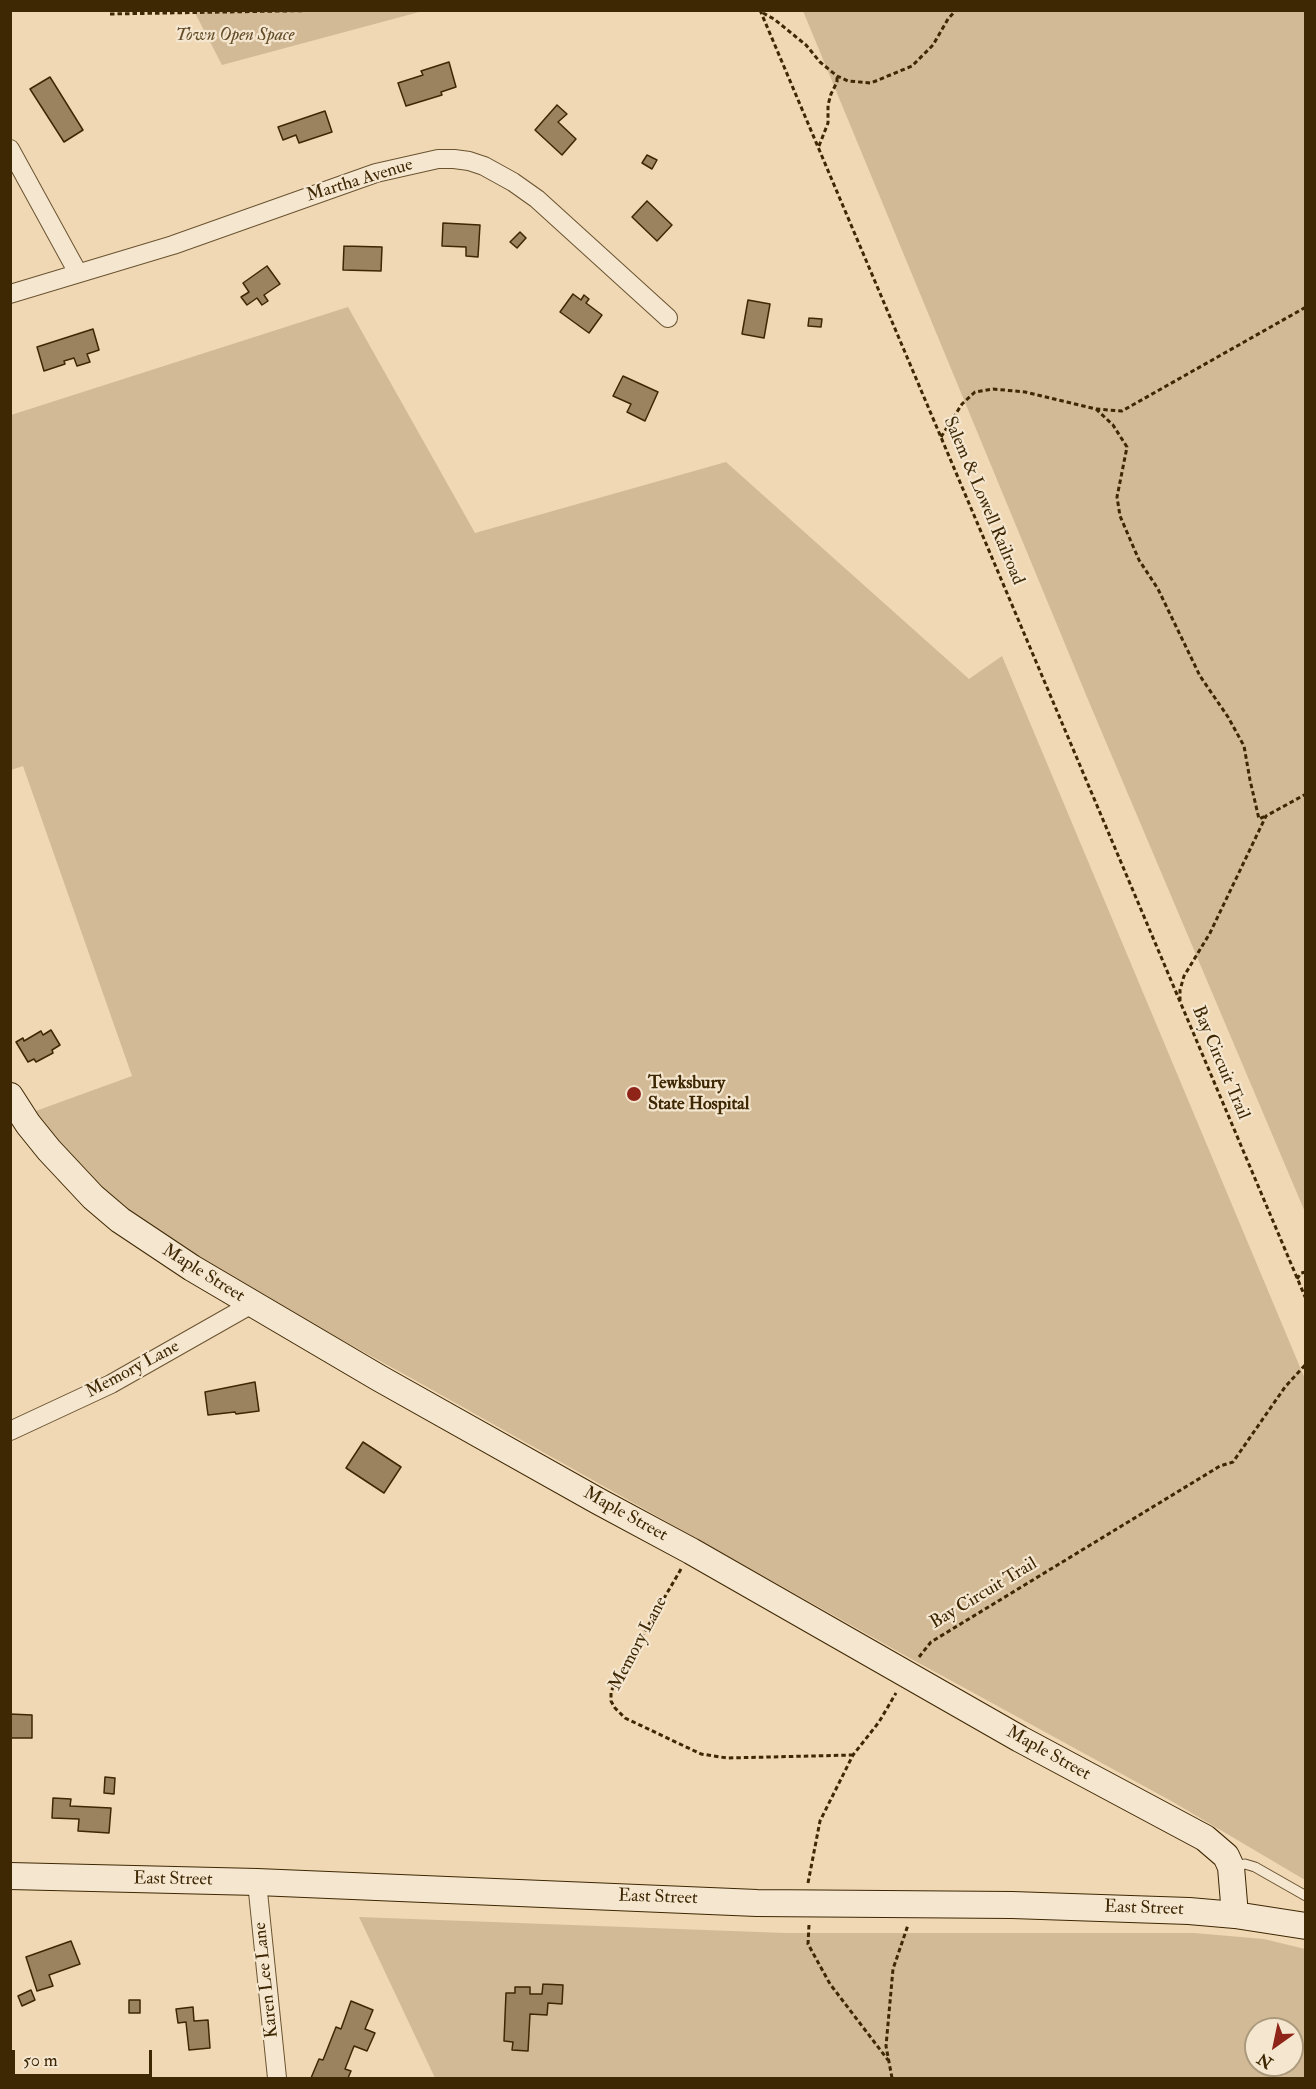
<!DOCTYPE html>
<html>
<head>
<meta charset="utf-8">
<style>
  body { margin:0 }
  #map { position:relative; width:1316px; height:2089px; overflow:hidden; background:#f0d8b5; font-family:"IM FELL Double Pica",serif }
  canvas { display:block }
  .frame { position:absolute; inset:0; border:12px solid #3e2703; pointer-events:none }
  .north { position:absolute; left:1244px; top:2017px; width:60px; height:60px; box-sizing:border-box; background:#f5e6cf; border:2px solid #ac9a7d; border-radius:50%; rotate:213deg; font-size:16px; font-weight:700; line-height:24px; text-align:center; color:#3e2703 }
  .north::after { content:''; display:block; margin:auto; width:21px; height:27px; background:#8f2418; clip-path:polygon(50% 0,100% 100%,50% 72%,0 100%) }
  .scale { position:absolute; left:12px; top:2050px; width:140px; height:27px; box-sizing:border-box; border:3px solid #3e2703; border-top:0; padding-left:8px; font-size:18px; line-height:21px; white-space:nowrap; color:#3e2703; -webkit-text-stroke:4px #f5e6cf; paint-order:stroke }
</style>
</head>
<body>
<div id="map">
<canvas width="1316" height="2089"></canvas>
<div class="frame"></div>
<div class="north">N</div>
<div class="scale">50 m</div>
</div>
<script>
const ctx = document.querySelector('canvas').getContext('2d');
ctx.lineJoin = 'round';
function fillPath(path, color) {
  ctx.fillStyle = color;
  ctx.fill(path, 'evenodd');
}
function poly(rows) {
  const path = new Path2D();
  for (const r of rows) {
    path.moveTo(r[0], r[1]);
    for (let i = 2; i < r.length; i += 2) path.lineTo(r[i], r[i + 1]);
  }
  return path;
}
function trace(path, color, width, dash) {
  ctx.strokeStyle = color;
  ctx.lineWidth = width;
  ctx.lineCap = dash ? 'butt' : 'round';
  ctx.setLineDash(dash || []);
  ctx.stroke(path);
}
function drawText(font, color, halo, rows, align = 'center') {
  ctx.font = font + ' "IM FELL Double Pica",serif';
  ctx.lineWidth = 4.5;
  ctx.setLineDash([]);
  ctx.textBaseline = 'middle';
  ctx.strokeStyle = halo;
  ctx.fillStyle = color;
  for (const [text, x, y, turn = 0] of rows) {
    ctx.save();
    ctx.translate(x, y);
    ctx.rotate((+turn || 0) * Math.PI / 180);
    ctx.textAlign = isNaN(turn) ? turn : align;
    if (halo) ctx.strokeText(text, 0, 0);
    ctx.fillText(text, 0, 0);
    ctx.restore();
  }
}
fillPath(poly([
  [194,11,423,11,222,65],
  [803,11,1305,11,1305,1212,1089,702],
  [348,307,475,533,726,462,969,679,1002,656,1305,1379,1305,1880,1173,1802,906,1656,411,1378,218,1272,157,1235,88,1177,33,1112,132,1076,23,766,11,770,11,415],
  [359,1917,785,1933,1194,1933,1264,1939,1305,1949,1305,2078,435,2078],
  [1256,2029,1292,2029,1292,2065,1256,2065]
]), '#d2ba97');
const building = poly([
  [449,62,456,87,441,92,442,95,406,106,398,83,423,75,421,71,449,62],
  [50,77,83,130,64,142,30,89,50,77],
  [557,105,567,114,558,122,576,139,562,155,535,130,557,105],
  [325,111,332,132,299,143,296,135,283,140,278,127,325,111],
  [647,155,657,160,652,169,642,163,647,155],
  [647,201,672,225,657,241,632,217,647,201],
  [443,223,480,225,478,257,466,256,466,247,442,246,443,223],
  [520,232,526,238,517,248,510,242,520,232],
  [344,246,382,247,381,271,343,270,344,246],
  [267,266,280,284,264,295,268,301,262,305,257,298,247,305,241,297,249,292,243,283,267,266],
  [573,294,581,300,584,295,589,299,586,303,602,315,589,333,560,312,573,294],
  [748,300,770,304,764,338,742,334,748,300],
  [809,318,822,319,821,327,808,326,809,318],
  [93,329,99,350,87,354,90,362,77,366,74,358,64,361,65,364,44,371,37,347,93,329],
  [623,376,658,392,645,421,627,412,631,404,613,396,623,376],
  [51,1030,60,1045,52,1050,53,1053,36,1062,34,1059,28,1062,16,1042,23,1038,24,1041,41,1031,43,1035,51,1030],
  [255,1382,259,1411,236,1414,235,1412,208,1415,205,1392,255,1382],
  [363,1442,401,1467,384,1493,346,1468,363,1442],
  [10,1714,32,1715,32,1738,10,1738,10,1714],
  [105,1777,115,1778,114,1794,104,1793,105,1777],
  [53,1798,71,1799,70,1806,111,1808,109,1833,78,1831,79,1819,52,1818,53,1798],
  [71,1941,80,1964,49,1975,53,1986,37,1991,26,1957,71,1941],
  [543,1984,563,1985,562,2004,548,2003,547,2015,530,2014,528,2051,512,2050,513,2042,504,2041,506,1993,515,1993,515,1987,530,1987,530,1994,542,1994,543,1984],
  [31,1990,35,2000,22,2006,18,1996,31,1990],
  [129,2000,140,2000,140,2013,129,2013,129,2000],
  [351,2001,373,2010,365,2029,375,2033,367,2051,354,2046,345,2069,351,2071,348,2078,311,2078,319,2059,323,2060,336,2027,341,2029,351,2001],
  [193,2007,194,2021,208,2020,210,2048,189,2050,186,2022,178,2023,176,2009,193,2007]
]);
fillPath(building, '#9b8360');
trace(building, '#3e2703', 1.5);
const lane = poly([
  [1232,1867,1245,1864,1255,1867,1306,1896]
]);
const street = poly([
  [10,149,78,273],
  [10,294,173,245,376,173,438,159,454,159,469,161,484,166,513,182,537,199,668,318],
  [10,1431,111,1384,252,1304],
  [257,1882,277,2078]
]);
const secondary = poly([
  [10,1096,28,1124,49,1150,93,1197,120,1220,192,1268,379,1378,598,1501,691,1551,1020,1739,1205,1838,1226,1856,1231,1867,1235,1915],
  [10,1876,257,1882,757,1903,1012,1905,1189,1911,1235,1915,1306,1926]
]);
trace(lane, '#6a5330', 11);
trace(street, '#6a5330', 20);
trace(secondary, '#3e2703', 28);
trace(poly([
  [760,10,1306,1299],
  [763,13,774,19,806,45,820,62,837,76,848,81,871,83,912,66,933,45,948,19,956,10],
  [110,14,338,10],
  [819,146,828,123,828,105,831,94,837,82,837,76],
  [1096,409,1113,425,1127,447,1117,497,1120,516,1139,560,1158,589,1200,676,1228,717,1244,746,1250,780,1259,819,1266,816],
  [941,437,962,404,975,392,993,389,1025,392,1096,409,1122,411,1306,307],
  [1180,1001,1180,990,1184,976,1210,933,1266,816,1306,794],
  [1297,1279,1301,1273,1306,1272],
  [681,1569,615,1683,611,1692,611,1701,615,1708,625,1718,701,1754,727,1758,853,1755],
  [919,1657,931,1642,1220,1466,1233,1462,1285,1387,1306,1364],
  [808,1883,820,1821,853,1755,879,1722,896,1693],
  [809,1925,808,1944,830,1984,888,2060],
  [892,2078,886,2046,893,1969,908,1925]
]), '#3e2703', 3, [4.5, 3]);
trace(lane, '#f5e6cf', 9);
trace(street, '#f5e6cf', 18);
trace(secondary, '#f5e6cf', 26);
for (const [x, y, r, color] of [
  [634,1094,8,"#8f2418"]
]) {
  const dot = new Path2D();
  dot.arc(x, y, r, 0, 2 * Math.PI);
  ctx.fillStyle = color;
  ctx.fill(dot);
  trace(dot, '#f5e6cf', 2);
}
drawText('italic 18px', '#634c28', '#f5e6cf', [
  ["Town Open Space",235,36]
]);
drawText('18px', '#3e2703', '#f5e6cf', [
  ["Martha Avenue",360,181,-17],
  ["Salem & Lowell Railroad",983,501,67],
  ["Bay Circuit Trail",1220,1063,67],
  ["Maple Street",203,1274,32],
  ["Memory Lane",133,1370,-28],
  ["Maple Street",625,1515,29],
  ["Bay Circuit Trail",984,1594,-31],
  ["Memory Lane",639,1644,-62],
  ["Maple Street",1048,1754,29],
  ["East Street",173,1880,1],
  ["East Street",658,1898,2],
  ["East Street",1144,1909,2],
  ["Karen Lee Lane",267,1980,-96]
]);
drawText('bold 18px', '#3e2703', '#f5e6cf', [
  ["Tewksbury",648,1084],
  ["State Hospital",648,1105]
], 'left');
</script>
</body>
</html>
